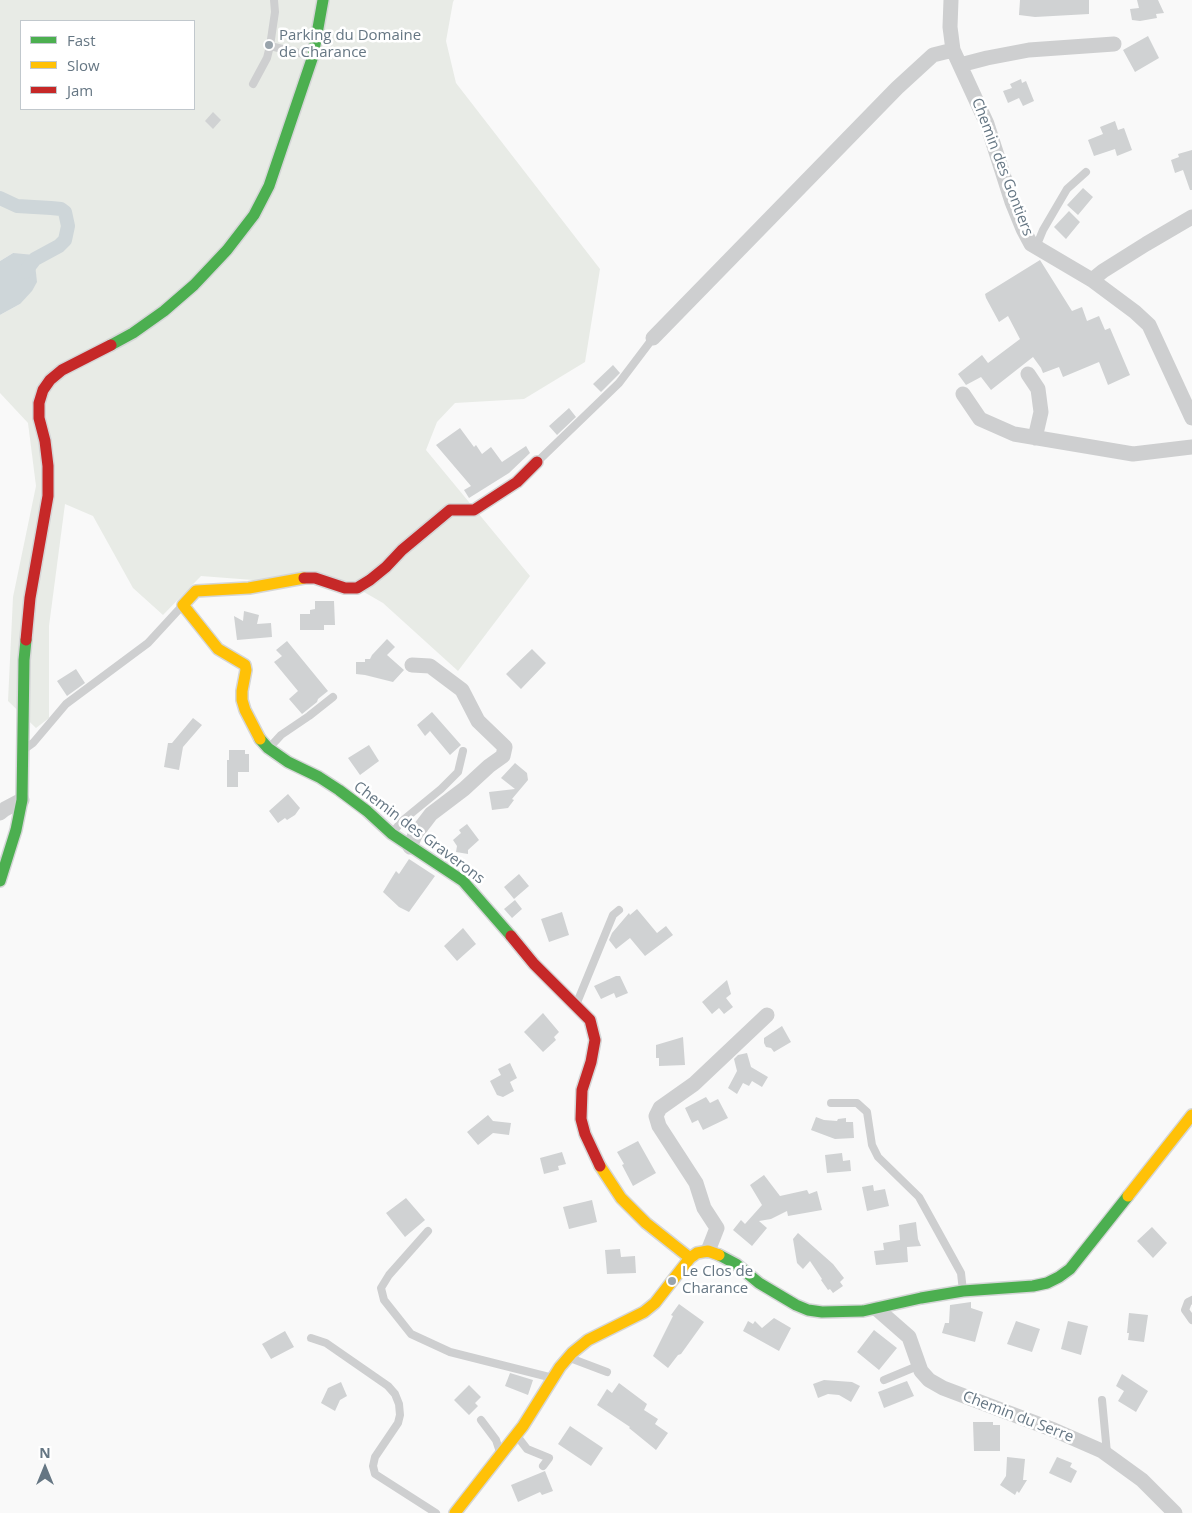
<!DOCTYPE html>
<html>
<head>
<meta charset="utf-8">
<style>
  body { margin:0 }
  #map { position:relative; width:1192px; height:1513px; overflow:hidden; background:#f9f9f9; font-family:"Open Sans",sans-serif }
  canvas { display:block }
  .legend { position:absolute; left:20px; top:20px; width:175px; height:90px; box-sizing:border-box; background:#fff; border:1px solid #c1c8cd; margin:0; padding:6px 9px; list-style:none; font-size:15px; color:#657683 }
  .legend li { display:flex; align-items:center; gap:10px; height:25px }
  .legend b { width:25px; border:1px solid #c1c8cd }
  .north { position:absolute; left:20px; top:1443px; width:50px; height:50px; -webkit-text-stroke:4px #fff; paint-order:stroke; rotate:0deg; font-size:14px; font-weight:700; line-height:20px; text-align:center; color:#657683 }
  .north::after { content:''; display:block; margin:auto; width:18px; height:22px; background:#657683; clip-path:polygon(50% 0,100% 100%,50% 72%,0 100%) }
</style>
</head>
<body>
<div id="map">
<canvas width="1192" height="1513"></canvas>
<ul class="legend">
<li><b style="height:6px;background:#4caf50"></b>Fast</li>
<li><b style="height:6px;background:#ffc107"></b>Slow</li>
<li><b style="height:6px;background:#c62828"></b>Jam</li>
</ul>
<div class="north">N</div>
</div>
<script>
const ctx = document.querySelector('canvas').getContext('2d');
ctx.lineJoin = 'round';
function fillPath(path, color) {
  ctx.fillStyle = color;
  ctx.fill(path, 'evenodd');
}
function poly(rows) {
  const path = new Path2D();
  for (const r of rows) {
    path.moveTo(r[0], r[1]);
    for (let i = 2; i < r.length; i += 2) path.lineTo(r[i], r[i + 1]);
  }
  return path;
}
function trace(path, color, width, dash) {
  ctx.strokeStyle = color;
  ctx.lineWidth = width;
  ctx.lineCap = dash ? 'butt' : 'round';
  ctx.setLineDash(dash || []);
  ctx.stroke(path);
}
function drawText(font, color, halo, rows, align = 'center') {
  ctx.font = font + ' "Open Sans",sans-serif';
  ctx.lineWidth = 5;
  ctx.setLineDash([]);
  ctx.textBaseline = 'middle';
  ctx.strokeStyle = halo;
  ctx.fillStyle = color;
  for (const [text, x, y, turn = 0] of rows) {
    ctx.save();
    ctx.translate(x, y);
    ctx.rotate((+turn || 0) * Math.PI / 180);
    ctx.textAlign = isNaN(turn) ? turn : align;
    if (halo) ctx.strokeText(text, 0, 0);
    ctx.fillText(text, 0, 0);
    ctx.restore();
  }
}
fillPath(poly([
  [0,0,454,0,453,2,446,41,456,83,600,269,585,362,524,399,455,403,437,422,426,450,530,576,458,671,383,603,357,588,201,576,163,615,133,588,93,516,65,504,49,626,49,718,36,728,8,701,13,597,36,486,28,423,0,393,0,315,20,304,13,253,0,261],
  [21,21,194,21,194,109,21,109]
]), '#e8ebe6');
fillPath(poly([
  [13,253,34,255,37,282,32,291,20,304,0,315,0,261]
]), '#ced6d9');
trace(poly([
  [0,198,17,206,51,208,61,209,65,212,68,226,65,240,59,246,35,259,25,272]
]), '#ced6d9', 14);
fillPath(poly([
  [1020,0,1089,0,1089,14,1035,17,1019,15],
  [1137,0,1158,0,1164,13,1156,14,1157,18,1140,21,1132,20,1130,9,1139,8],
  [1148,36,1159,58,1135,72,1123,50],
  [1021,79,1022,83,1026,81,1034,101,1023,106,1019,98,1008,103,1003,91,1012,88,1010,84],
  [213,112,221,120,213,129,205,121],
  [1115,121,1118,130,1124,128,1132,150,1117,156,1115,149,1094,156,1088,140,1103,134,1100,127],
  [1192,150,1192,190,1190,190,1183,170,1175,173,1171,160,1179,157,1178,154],
  [1083,188,1093,197,1078,215,1067,205],
  [1069,211,1080,222,1066,239,1054,227],
  [1040,260,1072,311,1082,307,1087,321,1099,316,1105,330,1110,328,1130,375,1108,385,1099,362,1063,377,1059,367,1043,373,1041,368,1033,357,991,390,981,377,966,385,958,374,982,355,988,363,1020,339,1008,316,999,322,986,298,985,294],
  [613,365,620,373,601,392,593,384],
  [569,408,576,417,557,435,549,426],
  [460,428,474,447,476,445,482,454,491,447,502,462,526,446,530,453,509,473,469,498,464,490,471,486,436,445],
  [315,601,334,601,335,625,324,625,324,630,300,630,300,614,310,614,310,610,315,609],
  [244,611,259,615,257,624,271,623,272,637,237,640,234,616,243,621],
  [387,639,395,647,387,655,404,670,393,682,365,675,356,674,356,662,365,662,365,659,370,659,372,655],
  [287,641,328,691,318,699,317,702,302,714,289,699,298,691,274,662,282,656,276,650],
  [532,649,546,663,521,689,506,674],
  [76,669,85,683,67,696,57,681],
  [432,712,461,745,450,755,430,731,425,736,417,725],
  [193,718,202,725,183,747,179,770,164,767,168,743,172,743],
  [369,745,379,761,360,775,348,758],
  [229,750,245,750,245,754,249,754,249,772,238,772,238,787,227,787,227,760,229,760],
  [515,763,527,773,528,780,512,799,514,800,508,808,492,810,489,792,515,789,501,778],
  [288,794,300,808,295,815,287,820,285,818,278,823,269,811],
  [467,824,479,840,468,850,468,854,456,852,457,846,453,840,461,833,459,830],
  [409,859,435,876,409,912,399,907,383,892,396,871,399,874],
  [519,874,529,886,514,899,504,887],
  [515,900,522,909,512,918,504,909],
  [637,909,657,933,666,926,673,935,645,956,630,938,616,949,609,940,612,933,629,913,630,915],
  [562,912,569,935,549,942,541,919],
  [463,928,476,944,457,961,444,946],
  [616,976,620,976,628,993,616,998,614,993,601,999,594,986],
  [727,980,731,994,726,998,733,1007,724,1014,719,1008,712,1014,702,1002],
  [543,1013,559,1032,554,1037,556,1040,543,1052,524,1032],
  [782,1026,791,1042,774,1052,771,1048,766,1047,764,1043,764,1038],
  [683,1037,685,1065,659,1066,659,1058,656,1058,656,1045],
  [747,1053,751,1067,768,1077,762,1087,752,1081,749,1086,743,1083,737,1094,728,1088,737,1071,734,1059,738,1055],
  [510,1063,517,1078,510,1082,514,1091,503,1097,497,1095,490,1081,501,1075,498,1069],
  [706,1097,710,1103,718,1099,728,1118,703,1130,698,1120,692,1123,685,1108],
  [488,1115,493,1121,511,1123,509,1135,493,1133,478,1145,467,1132],
  [816,1117,824,1120,837,1121,838,1119,846,1118,846,1122,853,1122,854,1138,835,1139,811,1130],
  [638,1141,656,1173,633,1186,622,1165,624,1164,617,1152],
  [562,1152,566,1164,558,1166,559,1170,544,1174,540,1158],
  [842,1153,843,1161,850,1160,851,1171,827,1173,825,1155],
  [764,1175,780,1196,807,1190,809,1194,817,1191,822,1210,788,1216,787,1211,771,1219,759,1221,767,1228,752,1246,733,1230,741,1220,745,1224,762,1205,750,1185],
  [873,1185,874,1191,885,1189,889,1206,867,1211,862,1187],
  [406,1198,425,1220,405,1237,386,1213],
  [592,1200,597,1222,569,1229,563,1207],
  [916,1222,918,1239,921,1246,907,1247,908,1262,876,1265,874,1251,884,1250,883,1243,900,1240,899,1225],
  [1152,1227,1167,1243,1153,1258,1137,1241],
  [798,1233,833,1264,844,1278,840,1282,843,1286,833,1293,830,1289,828,1290,821,1280,822,1279,810,1261,803,1269,797,1263,793,1239],
  [620,1249,621,1257,635,1256,636,1273,607,1274,605,1250],
  [971,1302,971,1308,983,1312,975,1342,942,1333,945,1323,949,1323,950,1305],
  [679,1304,704,1322,681,1354,678,1355,668,1368,653,1356,673,1316,671,1315],
  [1129,1313,1148,1315,1144,1342,1128,1340,1129,1333,1127,1333],
  [774,1318,791,1328,779,1351,743,1331,748,1321,753,1324,755,1321,762,1328],
  [1016,1321,1040,1329,1032,1352,1007,1344],
  [1068,1321,1088,1326,1081,1355,1061,1349],
  [874,1330,897,1348,879,1370,857,1352],
  [285,1331,294,1347,271,1359,262,1344],
  [510,1373,533,1380,528,1395,505,1386],
  [1122,1374,1148,1391,1136,1412,1118,1401,1124,1391,1116,1386],
  [824,1380,852,1382,860,1386,851,1402,839,1395,828,1394,818,1398,813,1384],
  [907,1381,914,1396,884,1408,878,1392],
  [341,1382,347,1396,340,1400,335,1411,321,1403,328,1388],
  [619,1383,647,1404,644,1410,658,1419,655,1424,668,1433,656,1450,629,1428,630,1427,597,1405,607,1389,612,1393],
  [469,1385,481,1397,475,1403,478,1406,469,1415,454,1400],
  [973,1422,993,1422,993,1425,1000,1425,1000,1451,974,1451],
  [570,1426,603,1448,591,1466,558,1444],
  [1007,1457,1025,1459,1023,1480,1027,1480,1019,1493,1017,1491,1015,1495,1000,1485,1006,1476],
  [1057,1457,1072,1463,1070,1467,1077,1471,1071,1483,1049,1473],
  [545,1471,553,1491,542,1495,540,1492,518,1502,511,1485]
]), '#d0d2d3');
const fast = poly([
  [111,345,133,333,164,311,194,285,227,250,254,215,269,186,313,56,323,0],
  [260,739,268,748,288,762,319,777,339,790,367,811,392,834,463,881,511,936],
  [0,881,16,830,22,800,24,660,26,640],
  [719,1255,736,1264,759,1283,796,1305,808,1310,822,1312,863,1311,921,1298,963,1291,1033,1286,1047,1283,1059,1277,1070,1269,1128,1196]
]);
const slow = poly([
  [260,739,245,710,242,700,242,691,246,670,245,665,218,649,183,605,196,591,249,588,304,578],
  [600,1166,621,1198,646,1223,690,1258],
  [1128,1196,1192,1115],
  [455,1513,523,1426,560,1367,572,1353,588,1340,644,1312,655,1303,690,1258,697,1253,708,1251,719,1255]
]);
const jam = poly([
  [304,578,315,578,345,588,357,588,370,580,386,567,402,550,450,510,474,510,517,482,537,462],
  [26,640,30,598,48,496,48,466,45,441,39,418,39,403,43,390,50,380,62,370,111,345],
  [511,936,534,964,590,1020,595,1040,591,1062,582,1090,581,1119,585,1134,600,1166]
]);
trace(fast, '#d5d6d7', 14);
trace(slow, '#d5d6d7', 14);
trace(jam, '#d5d6d7', 14);
trace(poly([
  [270,46,312,56],
  [253,84,267,58,270,46,275,12,274,0],
  [1036,247,1043,230,1067,189,1086,172],
  [537,462,619,383,653,338],
  [270,747,281,735,309,716,333,697],
  [26,748,33,743,66,704,148,643,183,605],
  [393,832,402,821,441,789,458,772,463,751],
  [576,1005,613,915,619,910],
  [831,1103,857,1103,867,1112,872,1145,878,1157,919,1197,961,1273,963,1291],
  [428,1231,389,1275,381,1288,384,1300,411,1334,450,1352,553,1378],
  [1192,1300,1188,1302,1185,1310,1192,1320],
  [311,1338,326,1343,388,1386,395,1394,399,1404,400,1415,398,1423,375,1457,373,1466,375,1474,436,1513],
  [570,1358,607,1372],
  [884,1380,920,1365],
  [1102,1400,1107,1453],
  [481,1420,496,1440,500,1452],
  [517,1436,527,1449,549,1458,543,1466]
]), '#cecfd0', 8);
trace(poly([
  [951,0,950,27,953,50,987,124,1012,202,1023,229,1031,244,1092,280,1135,312,1149,325,1192,418],
  [960,65,987,58,1029,50,1114,44],
  [1092,280,1103,271,1146,244,1192,217],
  [653,338,897,88,933,55,953,50],
  [1028,374,1038,389,1041,412,1035,438],
  [963,394,980,419,1014,434,1133,454,1192,447],
  [0,813,5,809,22,800],
  [410,847,415,835,431,814,464,789,489,766,503,756,505,747,478,721,462,690,430,666,412,665],
  [708,1251,717,1228,704,1208,696,1183,659,1126,656,1116,660,1108,694,1084,767,1015],
  [877,1309,909,1337,921,1371,929,1380,943,1388,1054,1430,1102,1451,1142,1480,1175,1513]
]), '#cecfd0', 15);
trace(fast, '#4caf50', 11);
trace(slow, '#ffc107', 11);
trace(jam, '#c62828', 11);
for (const [x, y, r, color] of [
  [269,45,5,"#99a4ac"],
  [672,1281,5,"#99a4ac"]
]) {
  const dot = new Path2D();
  dot.arc(x, y, r, 0, 2 * Math.PI);
  ctx.fillStyle = color;
  ctx.fill(dot);
  trace(dot, '#fff', 2);
}
drawText('15px', '#657683', '#fff', [
  ["Parking du Domaine",279,36],
  ["de Charance",279,53],
  ["Le Clos de",682,1272],
  ["Charance",682,1289]
], 'left');
drawText('15px', '#657683', '#fff', [
  ["Chemin des Gontiers",1002,167,69],
  ["Chemin des Graverons",419,833,37],
  ["Chemin du Serre",1018,1417,21]
]);
</script>
</body>
</html>
